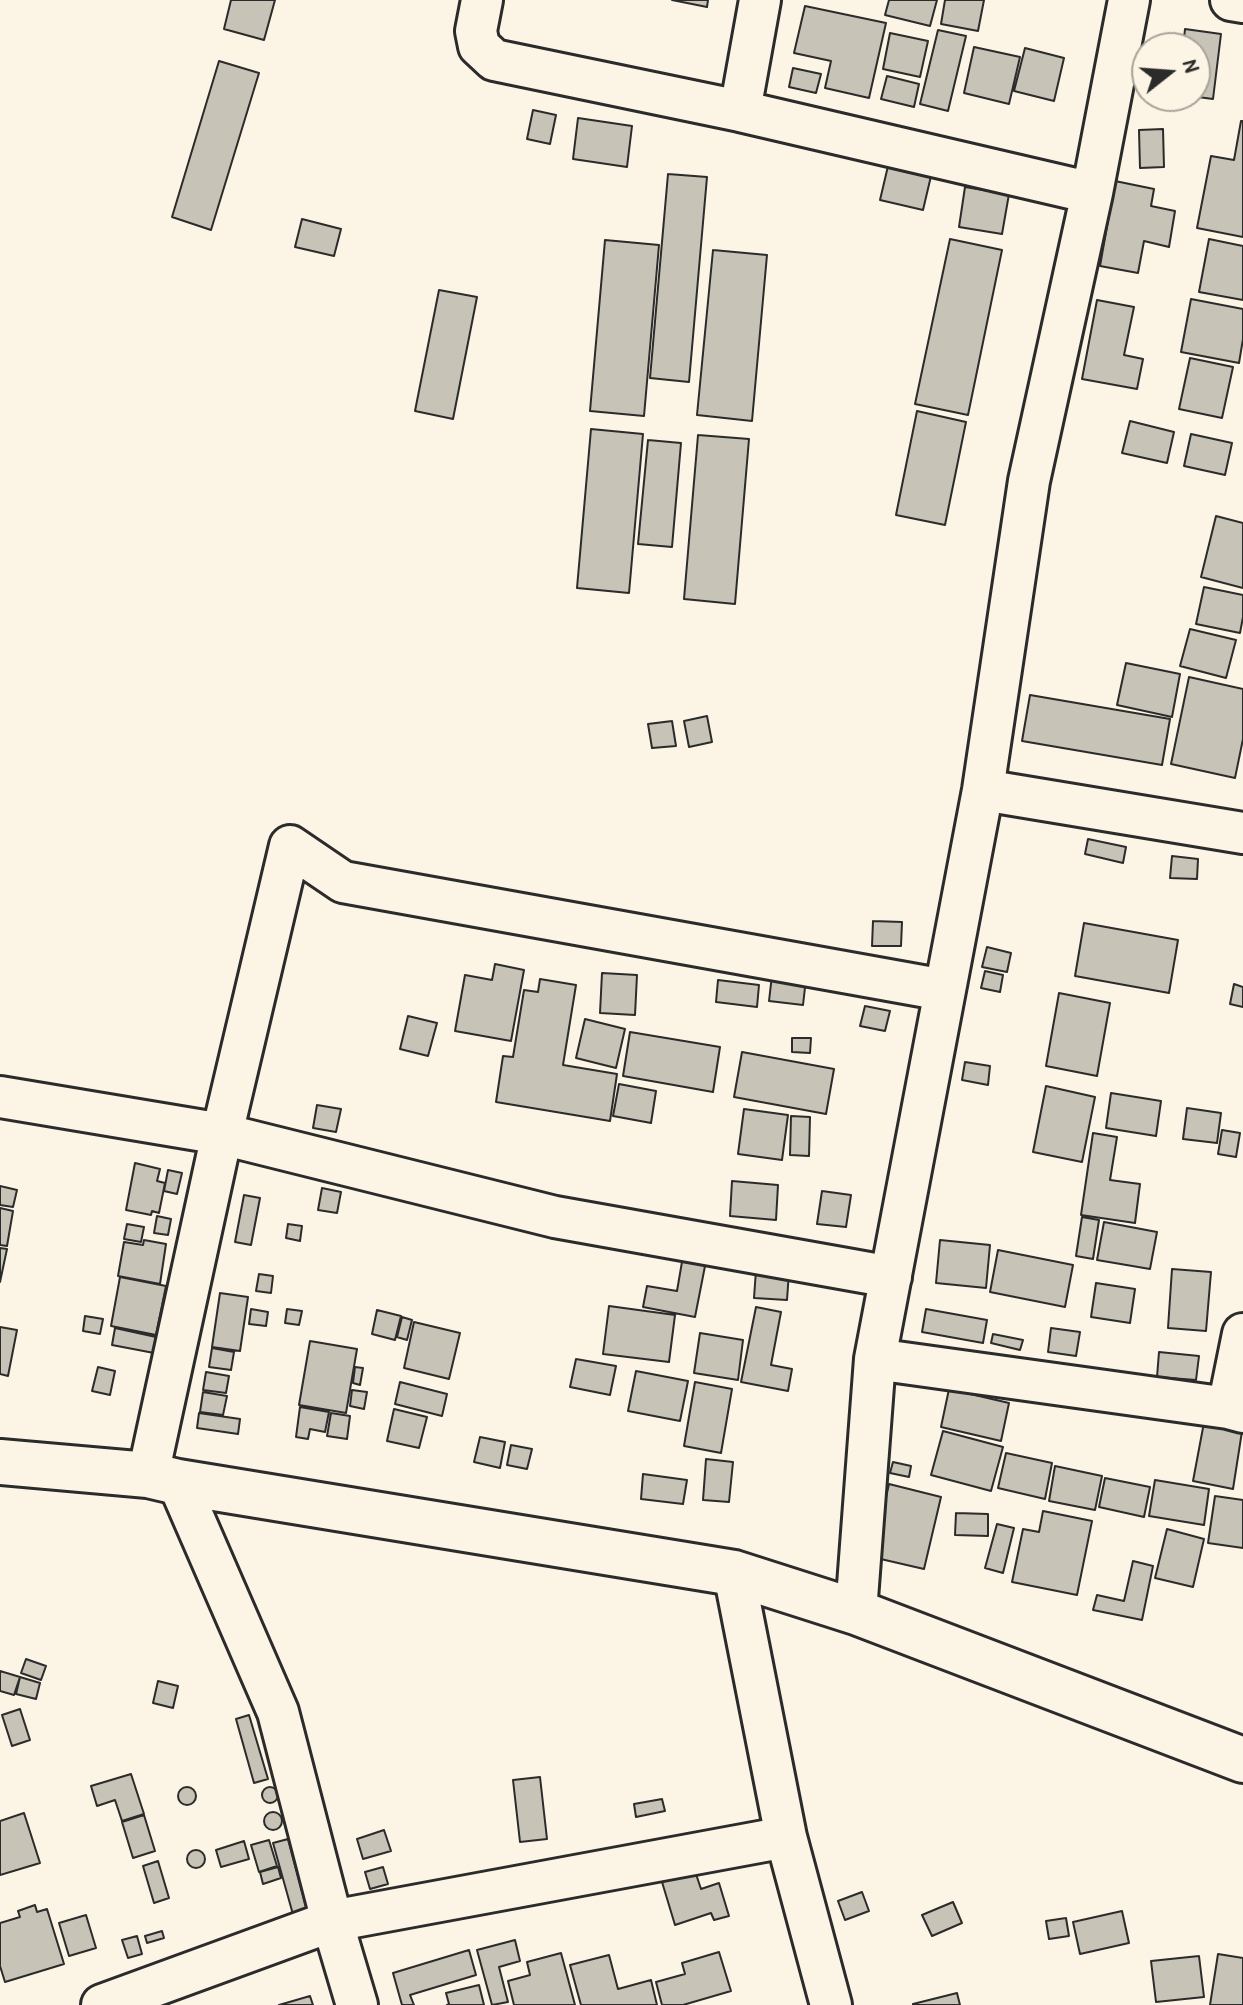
<!DOCTYPE html>
<html>
<head>
<meta charset="utf-8">
<style>
  body { margin:0 }
  #map { position:relative; width:1243px; height:2005px; overflow:hidden; background:#fcf5e5; font-family:"Patrick Hand",sans-serif }
  canvas { display:block }
  .north { position:absolute; left:1131px; top:32px; width:80px; height:80px; box-sizing:border-box; background:#fcf5e5; border:2px solid #a8a49b; border-radius:50%; rotate:73deg; font-size:22px; font-weight:700; line-height:32px; text-align:center; color:#2b2b2b }
  .north::after { content:''; display:block; margin:auto; width:28px; height:36px; background:#2b2b2b; clip-path:polygon(50% 0,100% 100%,50% 72%,0 100%) }
</style>
</head>
<body>
<div id="map">
<canvas width="1243" height="2005"></canvas>
<div class="north">N</div>
</div>
<script>
const ctx = document.querySelector('canvas').getContext('2d');
ctx.lineJoin = 'round';
function fillPath(path, color) {
  ctx.fillStyle = color;
  ctx.fill(path, 'evenodd');
}
function poly(rows) {
  const path = new Path2D();
  for (const r of rows) {
    if (r.length === 3) {
      path.moveTo(r[0] + r[2], r[1]);
      path.arc(r[0], r[1], r[2], 0, 2 * Math.PI);
      continue;
    }
    path.moveTo(r[0], r[1]);
    for (let i = 2; i < r.length; i += 2) path.lineTo(r[i], r[i + 1]);
  }
  return path;
}
function trace(path, color, width, dash) {
  ctx.strokeStyle = color;
  ctx.lineWidth = width;
  ctx.lineCap = dash ? 'butt' : 'round';
  ctx.setLineDash(dash || []);
  ctx.stroke(path);
}
const building = poly([
  [231,0,275,0,264,40,224,29,231,0],
  [672,0,708,0,707,7,672,0],
  [889,0,937,0,930,26,885,15,889,0],
  [945,0,984,0,978,31,941,24,945,0],
  [805,6,886,23,869,98,825,88,831,61,794,53,805,6],
  [1185,29,1221,34,1213,99,1190,96,1195,96,1195,48,1183,48,1185,29],
  [938,30,966,36,948,111,920,104,938,30],
  [890,33,928,41,920,77,883,69,890,33],
  [974,47,1020,57,1009,104,964,93,974,47],
  [1025,48,1064,58,1054,101,1014,91,1025,48],
  [219,61,259,73,211,230,172,217,219,61],
  [793,68,821,74,816,93,789,87,793,68],
  [887,76,919,84,914,107,881,99,887,76],
  [533,110,556,115,550,144,527,139,533,110],
  [578,118,632,126,627,167,573,159,578,118],
  [1241,121,1243,121,1243,237,1197,228,1211,156,1234,160,1241,121],
  [1163,129,1164,167,1140,168,1139,130,1163,129],
  [888,166,931,176,923,210,880,200,888,166],
  [668,174,707,177,689,382,650,378,668,174],
  [1115,181,1154,189,1151,206,1175,211,1169,247,1144,241,1138,273,1100,266,1115,181],
  [965,187,1009,194,1002,234,959,227,965,187],
  [302,219,341,229,334,256,295,247,302,219],
  [950,239,1002,250,968,415,915,404,950,239],
  [1209,239,1243,246,1243,300,1199,292,1209,239],
  [605,240,659,245,644,416,590,411,605,240],
  [713,250,767,255,752,421,697,415,713,250],
  [439,290,477,297,453,419,415,411,439,290],
  [1191,299,1243,309,1243,339,1239,363,1181,352,1191,299],
  [1097,300,1134,307,1124,355,1143,359,1137,389,1082,379,1097,300],
  [1190,358,1233,367,1222,418,1179,409,1190,358],
  [917,411,966,422,945,525,896,515,917,411],
  [1130,421,1174,432,1167,463,1122,453,1130,421],
  [591,429,643,434,629,593,577,588,591,429],
  [1191,434,1232,443,1225,475,1184,466,1191,434],
  [698,435,749,439,735,604,684,599,698,435],
  [648,440,681,443,672,547,638,544,648,440],
  [1216,516,1243,523,1243,588,1201,577,1216,516],
  [1204,587,1243,595,1243,617,1240,633,1196,624,1204,587],
  [1190,629,1236,640,1226,678,1180,666,1190,629],
  [1126,663,1180,674,1172,717,1117,705,1126,663],
  [1189,677,1243,689,1243,739,1235,778,1171,764,1189,677],
  [1030,695,1170,719,1162,765,1022,741,1030,695],
  [707,716,712,742,689,747,684,721,707,716],
  [672,721,676,746,652,748,648,724,672,721],
  [1088,839,1126,847,1123,863,1085,854,1088,839],
  [1172,856,1198,859,1197,879,1170,878,1172,856],
  [873,921,902,922,901,946,872,946,873,921],
  [1084,923,1178,940,1169,993,1075,976,1084,923],
  [987,947,1011,953,1007,972,982,967,987,947],
  [495,964,524,970,511,1041,455,1031,465,975,492,980,495,964],
  [985,971,1003,975,1000,992,981,988,985,971],
  [602,973,637,975,635,1015,600,1013,602,973],
  [772,975,806,979,803,1005,769,1001,772,975],
  [540,979,576,985,563,1065,617,1074,610,1121,496,1102,503,1056,513,1057,524,990,538,992,540,979],
  [718,980,759,985,757,1007,716,1002,718,980],
  [1234,984,1243,987,1243,1007,1230,1004,1234,984],
  [1059,993,1110,1003,1097,1076,1046,1066,1059,993],
  [865,1006,890,1011,885,1031,860,1026,865,1006],
  [408,1016,437,1023,428,1056,400,1049,408,1016],
  [585,1019,625,1029,616,1068,576,1058,585,1019],
  [630,1032,720,1047,713,1092,623,1076,630,1032],
  [792,1038,811,1038,810,1053,792,1052,792,1038],
  [742,1052,834,1069,826,1114,734,1097,742,1052],
  [965,1062,990,1066,988,1085,962,1080,965,1062],
  [619,1084,656,1091,651,1123,613,1116,619,1084],
  [1046,1086,1095,1097,1082,1162,1033,1152,1046,1086],
  [1111,1093,1161,1101,1156,1136,1106,1128,1111,1093],
  [317,1105,341,1109,336,1132,313,1128,317,1105],
  [1187,1108,1221,1113,1217,1143,1183,1139,1187,1108],
  [744,1109,788,1115,782,1160,738,1154,744,1109],
  [791,1116,810,1117,809,1156,790,1155,791,1116],
  [1222,1130,1240,1133,1236,1157,1218,1154,1222,1130],
  [1093,1133,1117,1137,1110,1180,1140,1184,1135,1223,1081,1215,1093,1133],
  [135,1163,160,1169,157,1181,165,1183,159,1213,152,1211,151,1215,126,1210,135,1163],
  [168,1170,182,1173,177,1194,164,1191,168,1170],
  [732,1181,778,1185,776,1220,730,1216,732,1181],
  [0,1186,17,1190,13,1207,0,1205,0,1186],
  [322,1188,341,1192,337,1213,318,1210,322,1188],
  [822,1191,851,1195,846,1227,817,1224,822,1191],
  [244,1195,260,1198,251,1245,235,1242,244,1195],
  [0,1208,13,1211,7,1246,0,1245,0,1208],
  [157,1216,171,1219,168,1235,154,1233,157,1216],
  [1082,1217,1099,1220,1093,1259,1076,1256,1082,1217],
  [1104,1222,1157,1232,1150,1269,1097,1260,1104,1222],
  [127,1224,144,1227,141,1242,124,1239,127,1224],
  [288,1224,302,1226,300,1241,286,1238,288,1224],
  [144,1240,166,1244,160,1284,118,1276,124,1242,143,1245,144,1240],
  [940,1240,990,1245,986,1288,936,1283,940,1240],
  [0,1248,7,1249,0,1282,0,1248],
  [998,1250,1073,1265,1065,1307,990,1292,998,1250],
  [683,1256,706,1261,695,1317,643,1307,647,1286,677,1291,683,1256],
  [1172,1269,1211,1272,1206,1331,1168,1328,1172,1269],
  [756,1270,789,1272,787,1300,754,1298,756,1270],
  [259,1274,273,1276,271,1293,256,1291,259,1274],
  [120,1277,166,1286,156,1335,111,1326,120,1277],
  [1096,1283,1135,1289,1130,1323,1091,1317,1096,1283],
  [220,1293,248,1297,240,1351,212,1347,220,1293],
  [609,1306,675,1315,669,1362,603,1354,609,1306],
  [756,1307,781,1312,771,1365,792,1369,788,1391,741,1382,756,1307],
  [251,1309,268,1312,266,1326,249,1324,251,1309],
  [287,1309,302,1311,299,1325,285,1323,287,1309],
  [926,1309,987,1320,983,1343,922,1332,926,1309],
  [377,1310,401,1316,395,1340,372,1334,377,1310],
  [85,1316,103,1319,100,1334,83,1331,85,1316],
  [402,1317,412,1320,407,1340,397,1337,402,1317],
  [414,1322,460,1333,449,1379,404,1368,414,1322],
  [0,1327,17,1330,8,1376,0,1374,0,1327],
  [115,1328,156,1337,154,1353,112,1345,115,1328],
  [1051,1328,1080,1332,1076,1356,1048,1352,1051,1328],
  [700,1333,743,1340,738,1380,694,1373,700,1333],
  [993,1334,1023,1340,1020,1350,991,1343,993,1334],
  [310,1341,357,1349,346,1413,299,1405,310,1341],
  [212,1348,234,1352,231,1370,209,1367,212,1348],
  [1159,1352,1199,1356,1196,1380,1157,1377,1159,1352],
  [576,1359,616,1366,610,1395,570,1387,576,1359],
  [98,1367,115,1371,110,1395,92,1391,98,1367],
  [355,1367,363,1368,360,1385,353,1383,355,1367],
  [636,1371,688,1381,680,1421,628,1411,636,1371],
  [206,1372,229,1376,226,1393,203,1390,206,1372],
  [400,1382,447,1394,442,1416,395,1404,400,1382],
  [695,1382,732,1389,721,1453,684,1446,695,1382],
  [949,1389,1009,1403,1001,1441,941,1427,949,1389],
  [352,1390,367,1392,364,1409,350,1406,352,1390],
  [203,1392,227,1396,223,1415,200,1412,203,1392],
  [300,1407,329,1412,325,1432,310,1429,308,1439,296,1437,300,1407],
  [394,1409,427,1417,419,1448,387,1441,394,1409],
  [199,1413,240,1419,238,1434,197,1428,199,1413],
  [331,1413,350,1416,347,1439,327,1436,331,1413],
  [1205,1417,1243,1425,1233,1489,1193,1481,1205,1417],
  [943,1431,1003,1447,991,1491,931,1475,943,1431],
  [480,1437,505,1442,500,1468,474,1462,480,1437],
  [511,1445,532,1449,527,1469,507,1465,511,1445],
  [1006,1453,1052,1463,1045,1499,998,1488,1006,1453],
  [706,1459,733,1462,729,1502,703,1500,706,1459],
  [893,1462,911,1466,909,1477,890,1473,893,1462],
  [1055,1466,1102,1476,1095,1510,1049,1501,1055,1466],
  [643,1474,687,1480,683,1504,641,1499,643,1474],
  [1105,1478,1150,1487,1144,1517,1099,1507,1105,1478],
  [1155,1480,1209,1489,1204,1525,1149,1516,1155,1480],
  [889,1484,941,1497,924,1569,872,1557,889,1484],
  [1215,1496,1243,1500,1243,1548,1208,1543,1215,1496],
  [1043,1511,1092,1521,1077,1595,1012,1582,1023,1529,1039,1532,1043,1511],
  [956,1513,988,1514,988,1536,955,1535,956,1513],
  [997,1524,1014,1528,1003,1573,985,1568,997,1524],
  [1167,1529,1204,1539,1193,1587,1155,1578,1167,1529],
  [1133,1561,1153,1566,1142,1620,1093,1610,1097,1595,1124,1601,1133,1561],
  [26,1659,46,1666,41,1680,21,1673,26,1659],
  [0,1671,20,1677,14,1695,0,1691,0,1671],
  [20,1677,40,1683,36,1699,16,1694,20,1677],
  [158,1681,178,1686,173,1708,153,1703,158,1681],
  [20,1709,30,1740,12,1746,2,1715,20,1709],
  [249,1715,268,1779,254,1783,236,1719,249,1715],
  [131,1774,144,1814,122,1821,115,1800,97,1806,91,1786,131,1774],
  [540,1777,547,1839,520,1842,513,1780,540,1777],
  [187,1796,9],
  [270,1795,8],
  [662,1799,665,1811,636,1817,634,1804,662,1799],
  [273,1821,9],
  [24,1813,40,1863,0,1875,0,1821,24,1813],
  [144,1815,155,1851,133,1858,122,1822,144,1815],
  [384,1830,391,1851,363,1859,357,1839,384,1830],
  [288,1839,308,1914,294,1918,273,1843,288,1839],
  [269,1840,277,1866,259,1872,251,1845,269,1840],
  [244,1841,249,1859,221,1867,216,1850,244,1841],
  [196,1859,9],
  [158,1861,169,1898,154,1903,143,1866,158,1861],
  [278,1867,281,1878,263,1884,260,1872,278,1867],
  [383,1867,388,1884,370,1889,365,1872,383,1867],
  [695,1871,701,1889,719,1883,729,1916,714,1920,711,1913,675,1925,662,1882,695,1871],
  [862,1892,869,1911,845,1920,838,1901,862,1892],
  [953,1902,962,1923,932,1936,922,1915,953,1902],
  [35,1905,37,1912,47,1909,64,1964,5,1982,0,1966,0,1923,20,1917,18,1911,35,1905],
  [1122,1911,1129,1943,1080,1954,1073,1922,1122,1911],
  [86,1915,96,1948,69,1956,59,1923,86,1915],
  [1066,1918,1069,1936,1049,1939,1046,1921,1066,1918],
  [162,1931,164,1938,147,1943,145,1936,162,1931],
  [137,1936,142,1954,128,1958,122,1940,137,1936],
  [515,1940,520,1961,499,1967,508,2002,492,2005,477,1950,515,1940],
  [469,1950,476,1975,410,1995,414,2005,402,2005,393,1973,469,1950],
  [719,1952,731,1991,683,2005,662,2005,656,1982,685,1974,682,1963,719,1952],
  [561,1953,575,2005,514,2005,508,1981,530,1975,527,1962,561,1953],
  [1218,1954,1243,1958,1243,2005,1210,2005,1218,1954],
  [609,1955,618,1989,651,1980,657,2005,581,2005,570,1965,609,1955],
  [1199,1956,1204,1997,1156,2002,1151,1961,1199,1956],
  [479,1985,484,2005,447,2005,449,2004,446,1993,479,1985],
  [957,1993,960,2005,913,2005,913,2004,957,1993],
  [310,1996,313,2005,279,2005,310,1996]
]);
fillPath(building, '#c8c3b7');
trace(building, '#2b2b2b', 2);
const minor = poly([
  [482,0,476,31,479,46,494,60,740,111,1092,193],
  [1231,0,1243,2],
  [740,111,760,0],
  [983,790,1243,833],
  [0,1097,222,1134,555,1217,891,1277],
  [875,1359,1228,1408,1243,1412],
  [1228,1408,1243,1334],
  [148,1475,222,1134,290,846,343,882,944,990],
  [178,1482,278,1712,332,1921,357,2005],
  [734,1573,786,1837,831,2005],
  [856,1612,875,1359,983,790,1029,481,1092,193,1129,0],
  [102,2005,332,1921,786,1837]
]);
const tertiary = poly([
  [0,1462,148,1475,178,1482,734,1573,856,1612,1243,1760]
]);
trace(minor, '#2b2b2b', 46);
trace(tertiary, '#2b2b2b', 50);
trace(minor, '#fcf5e5', 40);
trace(tertiary, '#fcf5e5', 44);
</script>
</body>
</html>
